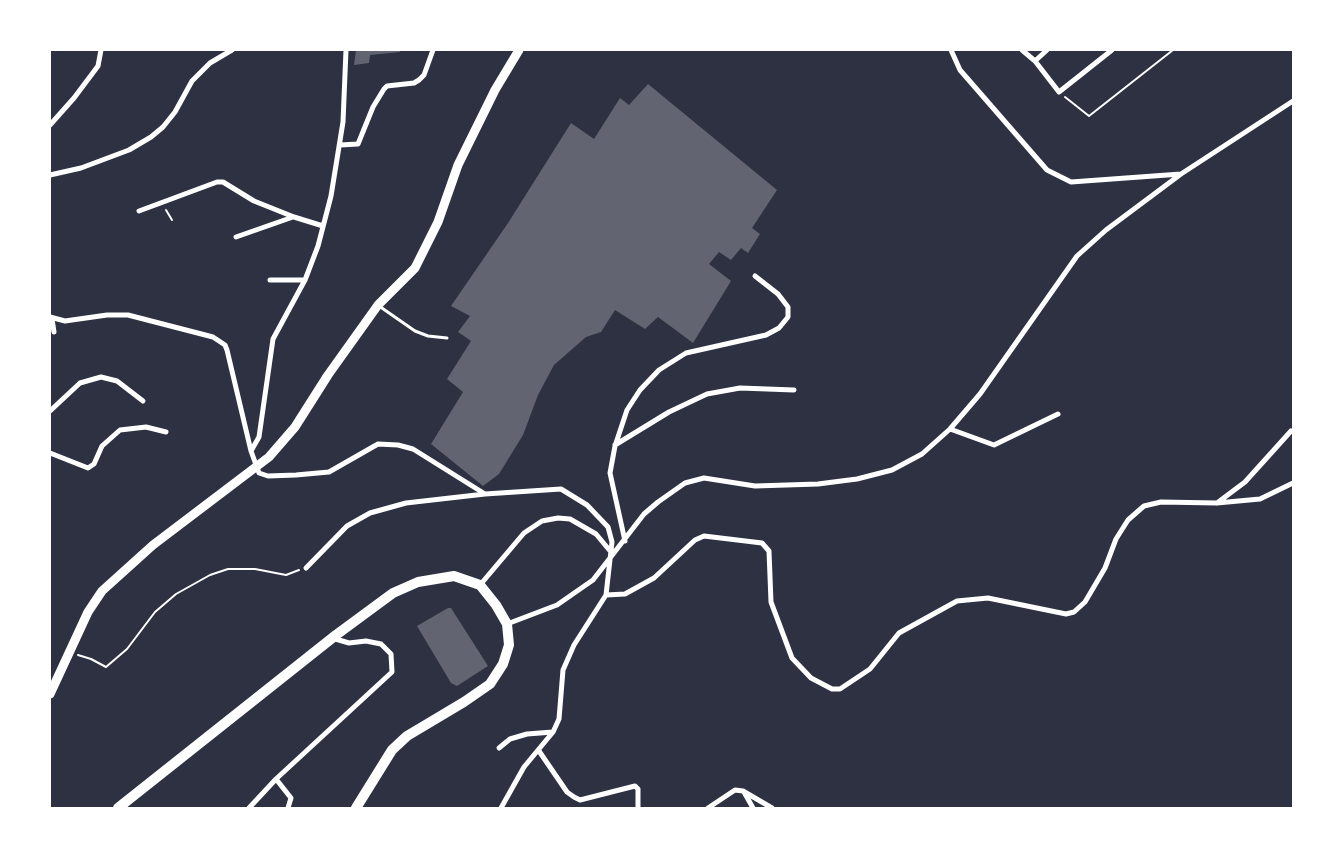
<!DOCTYPE html>
<html>
<head>
<meta charset="utf-8">
<style>
  body { margin:0 }
  #map { position:relative; width:1343px; height:858px; overflow:hidden; background:#2d3142; font-family:"PT Sans Narrow",sans-serif }
  canvas { display:block }
  .frame { position:absolute; inset:0; border:51px solid #fff; pointer-events:none }
</style>
</head>
<body>
<div id="map">
<canvas width="1343" height="858"></canvas>
<div class="frame"></div>
</div>
<script>
const ctx = document.querySelector('canvas').getContext('2d');
ctx.lineJoin = 'round';
function fillPath(path, color) {
  ctx.fillStyle = color;
  ctx.fill(path, 'evenodd');
}
function poly(rows) {
  const path = new Path2D();
  for (const r of rows) {
    path.moveTo(r[0], r[1]);
    for (let i = 2; i < r.length; i += 2) path.lineTo(r[i], r[i + 1]);
  }
  return path;
}
function trace(path, color, width, dash) {
  ctx.strokeStyle = color;
  ctx.lineWidth = width;
  ctx.lineCap = dash ? 'butt' : 'round';
  ctx.setLineDash(dash || []);
  ctx.stroke(path);
}
fillPath(poly([
  [356,50,400,50,400,52,370,55,369,63,354,65],
  [648,84,777,190,752,228,760,234,748,253,741,248,731,260,719,252,709,264,731,281,693,343,658,317,645,329,615,310,601,332,586,337,554,365,538,395,523,435,499,474,483,486,431,444,463,392,447,379,471,341,458,332,470,316,451,306,508,223,571,123,594,139,620,98,629,105],
  [448,608,451,608,488,666,457,686,451,683,417,626]
]), '#626471');
trace(poly([
  [1065,97,1089,116,1173,50],
  [166,210,172,220],
  [78,655,91,659,106,667,127,649,155,612,176,594,210,575,228,569,255,569,286,575,299,570]
]), '#fff', 2);
trace(poly([
  [379,306,415,331,428,336,447,338]
]), '#fff', 3);
trace(poly([
  [346,50,343,122,331,196,318,246,305,280,273,339,259,437,251,451,259,473,268,476,296,475,329,472,378,444,398,445,413,449,485,494,561,489,587,505,608,527,612,542,606,595,574,645,563,670,559,719,553,732,524,767,501,808],
  [951,50,960,70,1047,170,1071,182,1181,174],
  [1022,50,1035,61,1059,92,1112,50],
  [1035,61,1047,50],
  [50,125,74,98,98,66,101,50],
  [340,145,358,144,373,107,384,89,387,86,414,83,419,80,424,75,433,50],
  [50,175,81,168,129,150,151,137,163,127,175,112,192,81,210,63,232,50],
  [139,211,217,182,223,182,254,201,294,217,323,226],
  [236,237,293,217],
  [270,280,305,280],
  [50,317,65,321,107,315,128,315,213,337,225,345,227,350,251,451],
  [52,319,54,332],
  [50,411,80,383,101,377,117,381,143,401],
  [950,429,994,445,1058,414],
  [615,445,669,412,707,394,740,388,794,390],
  [50,453,88,468,94,464,102,446,120,430,146,427,166,432],
  [1217,503,1245,482,1291,431],
  [625,541,610,473,615,446,627,410,640,390,659,370,686,353,766,335,779,328,788,317,788,307,778,294,755,276],
  [306,568,347,526,370,513,406,503,485,494],
  [480,585,524,533,542,521,558,518,570,519,596,534,611,552],
  [606,595,625,594,654,578,695,540,704,536,762,543,769,551,771,602,792,658,811,678,832,689,840,689,870,669,899,633,957,601,988,598,1066,614,1074,612,1085,602,1105,568,1116,539,1128,520,1144,506,1161,502,1217,503,1260,499,1293,483],
  [507,624,557,605,593,580,644,514,658,502,685,483,704,478,755,486,818,484,857,479,892,470,922,454,950,429,980,394,1077,256,1106,230,1181,174,1293,101],
  [499,748,510,739,527,734,553,732],
  [539,751,567,792,574,797,580,800,635,786,638,789,638,808],
  [276,779,291,798,288,808],
  [744,792,753,808],
  [249,808,276,779,392,672,391,654,381,644,366,641,349,643,332,638],
  [708,808,735,790,743,791,772,808]
]), '#fff', 5);
trace(poly([
  [50,694,88,612,102,591,153,545,269,457,295,427,328,375,378,305,415,268,438,222,458,165,495,90,519,50]
]), '#fff', 9);
trace(poly([
  [118,808,336,635,393,593,418,582,454,576,480,585,496,605,507,624,509,645,503,664,490,684,464,702,407,736,392,750,356,808]
]), '#fff', 10);
</script>
</body>
</html>
